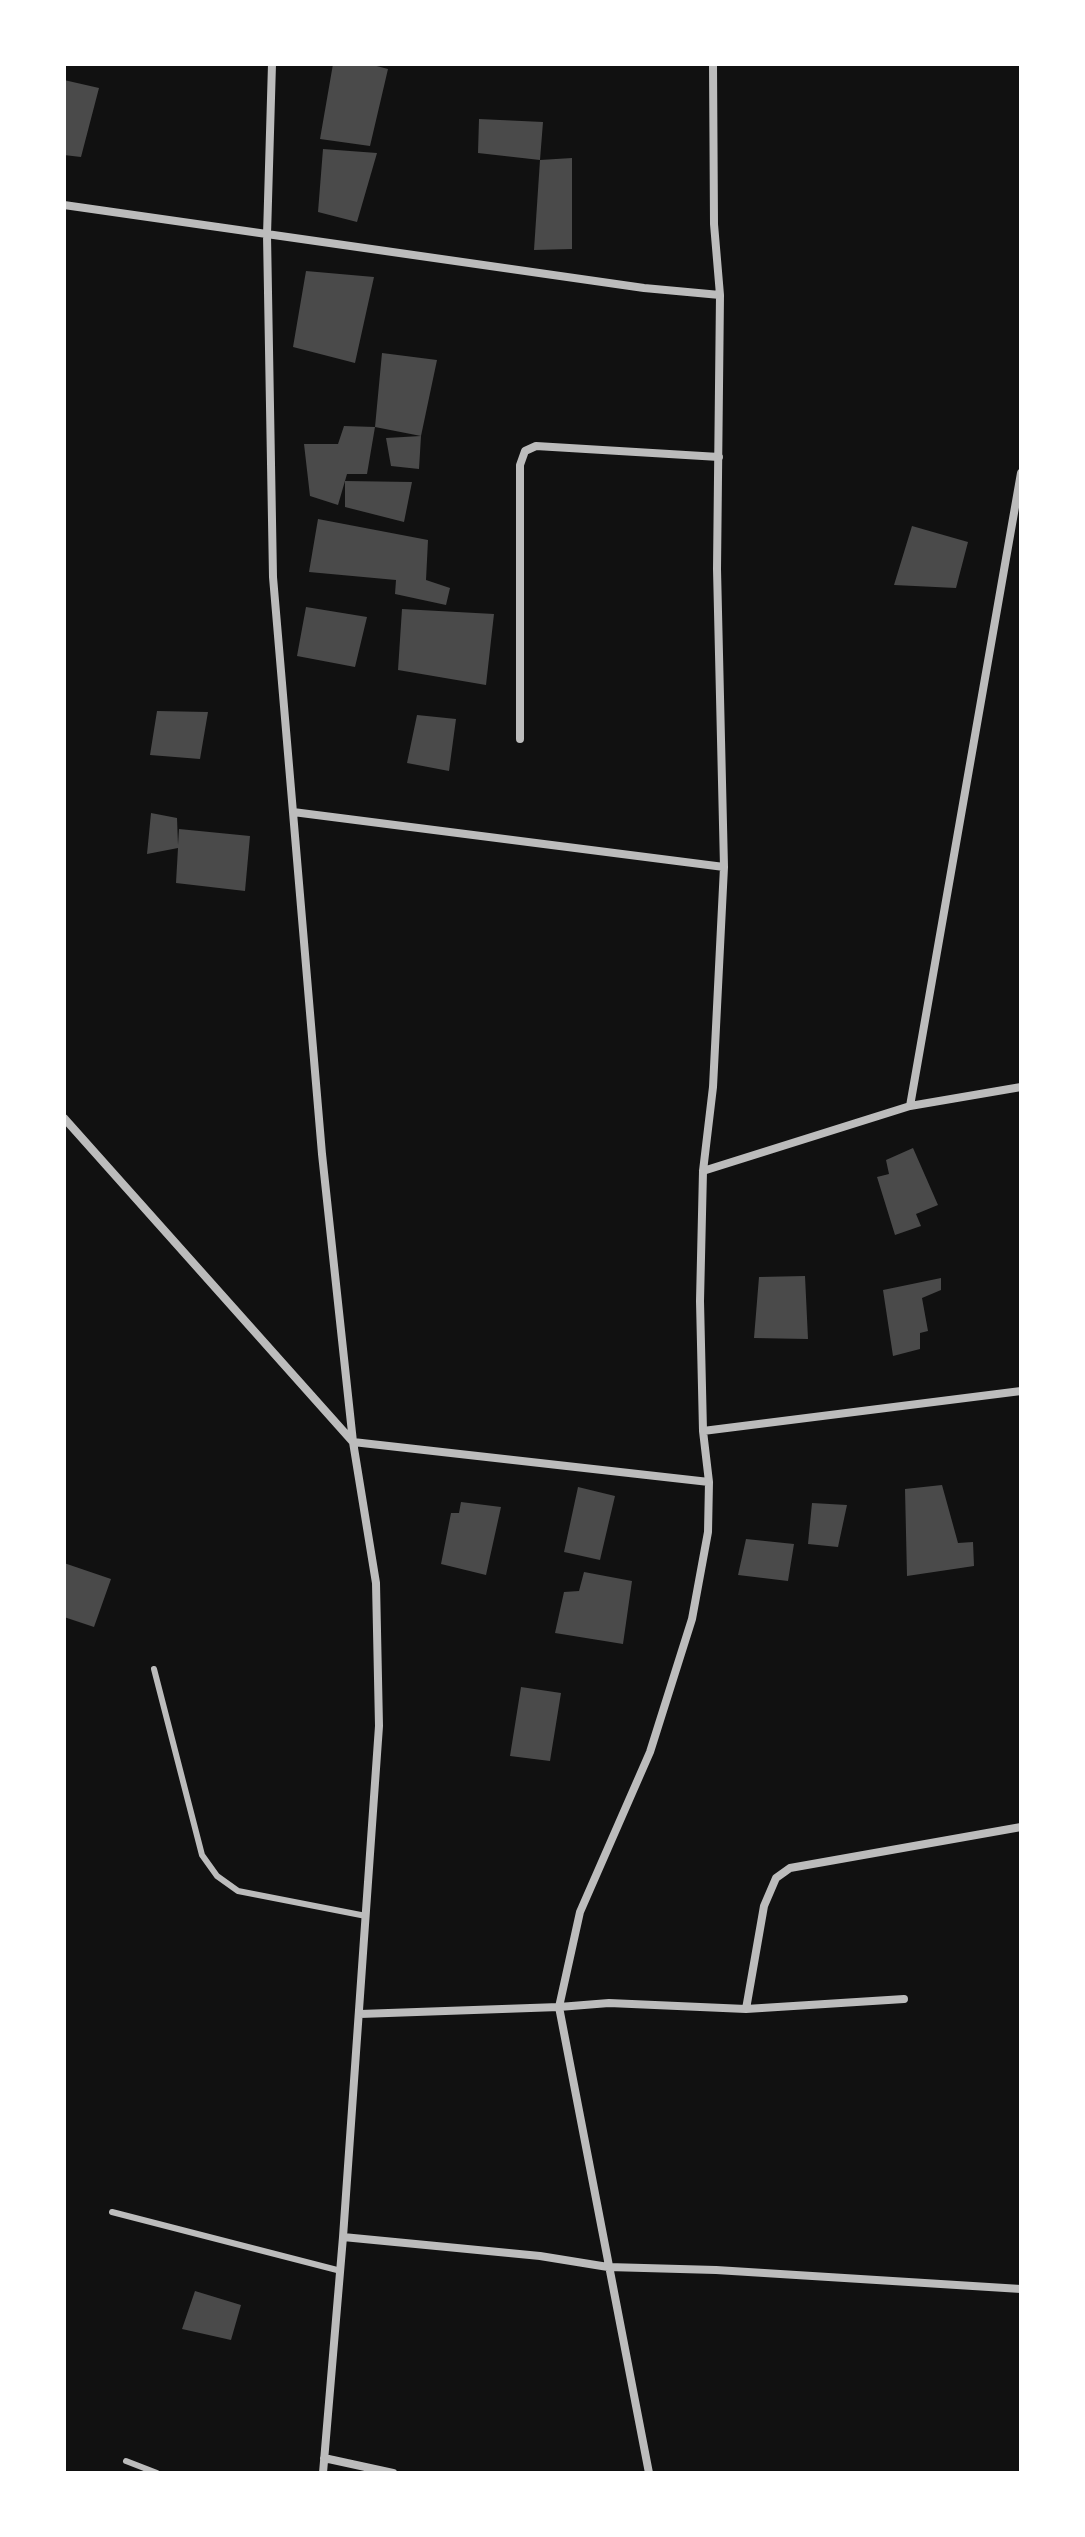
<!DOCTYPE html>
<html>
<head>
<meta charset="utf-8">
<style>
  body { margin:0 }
  #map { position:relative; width:1085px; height:2537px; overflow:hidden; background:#111; font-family:Jost,sans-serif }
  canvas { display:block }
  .frame { position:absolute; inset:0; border:66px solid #fff; pointer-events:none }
</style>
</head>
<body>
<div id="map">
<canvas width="1085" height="2537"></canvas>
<div class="frame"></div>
</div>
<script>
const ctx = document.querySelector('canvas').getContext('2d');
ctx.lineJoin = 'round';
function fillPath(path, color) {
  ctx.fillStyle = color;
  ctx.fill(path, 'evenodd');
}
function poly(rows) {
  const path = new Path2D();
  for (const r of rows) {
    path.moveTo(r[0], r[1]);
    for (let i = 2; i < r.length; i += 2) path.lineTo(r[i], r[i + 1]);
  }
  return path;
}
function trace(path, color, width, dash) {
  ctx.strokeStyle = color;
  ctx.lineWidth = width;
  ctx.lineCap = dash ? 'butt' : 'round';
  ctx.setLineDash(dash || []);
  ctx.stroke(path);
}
fillPath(poly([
  [333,64,369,64,388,69,370,146,320,139],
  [64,80,99,88,81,157,64,155],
  [479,119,543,122,540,160,572,158,572,249,534,250,540,160,478,153],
  [323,149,377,153,357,222,318,212],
  [306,271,374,277,355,363,293,347],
  [382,353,437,360,421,436,375,427],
  [344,426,375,427,367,474,347,474,338,505,310,496,304,444,338,444],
  [421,436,419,469,391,466,386,438],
  [345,481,412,482,404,522,345,507],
  [318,519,428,540,426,580,450,588,446,605,395,594,396,580,309,572],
  [912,526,968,542,956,588,894,585],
  [306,607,367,617,355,667,297,656],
  [402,609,494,614,486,685,398,670],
  [157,711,208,712,200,759,150,755],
  [417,715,456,719,449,771,407,763],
  [151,813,177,818,178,845,179,829,250,836,245,891,176,883,178,848,147,854],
  [913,1148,938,1205,916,1214,921,1226,895,1235,877,1177,889,1174,886,1160],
  [805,1276,808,1339,754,1338,759,1277],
  [941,1278,941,1290,922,1298,928,1331,920,1333,920,1349,893,1356,883,1290],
  [942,1485,958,1543,973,1542,974,1566,907,1576,905,1489],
  [578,1487,615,1496,600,1560,564,1552],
  [461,1502,501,1507,486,1575,441,1564,451,1513,459,1513],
  [812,1503,847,1505,838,1547,808,1544],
  [746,1539,794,1544,788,1581,738,1575],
  [64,1563,111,1579,94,1627,64,1617],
  [584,1572,632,1581,623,1644,555,1633,564,1592,579,1591],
  [521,1687,561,1693,550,1761,510,1756],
  [195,2291,241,2305,231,2340,182,2329]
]), '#4a4a4a');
trace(poly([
  [154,1669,202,1855,217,1876,238,1891,366,1916],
  [112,2212,341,2271],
  [126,2461,157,2473]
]), '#bcbcbc', 6);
trace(poly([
  [272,64,267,235,273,577,322,1154,353,1442,376,1583,379,1726,343,2237,323,2473],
  [64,205,644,288,720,295],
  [1021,473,910,1106,1021,1087],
  [520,739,520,465,525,451,536,446,719,457],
  [293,812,724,867],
  [64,1118,353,1442,709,1482],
  [703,1171,910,1106],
  [703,1431,1021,1391],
  [746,2009,904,1999],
  [360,2014,559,2007,580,1912,650,1752,692,1619,708,1532,709,1482,703,1431,700,1301,703,1171,713,1087,724,867,717,569,720,295,714,224,713,64],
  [343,2237,540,2256,608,2267,716,2270,1021,2289],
  [324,2458,393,2473],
  [649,2473,559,2007,609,2003,746,2009,764,1906,776,1878,790,1868,1021,1827]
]), '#bcbcbc', 8);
</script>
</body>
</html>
